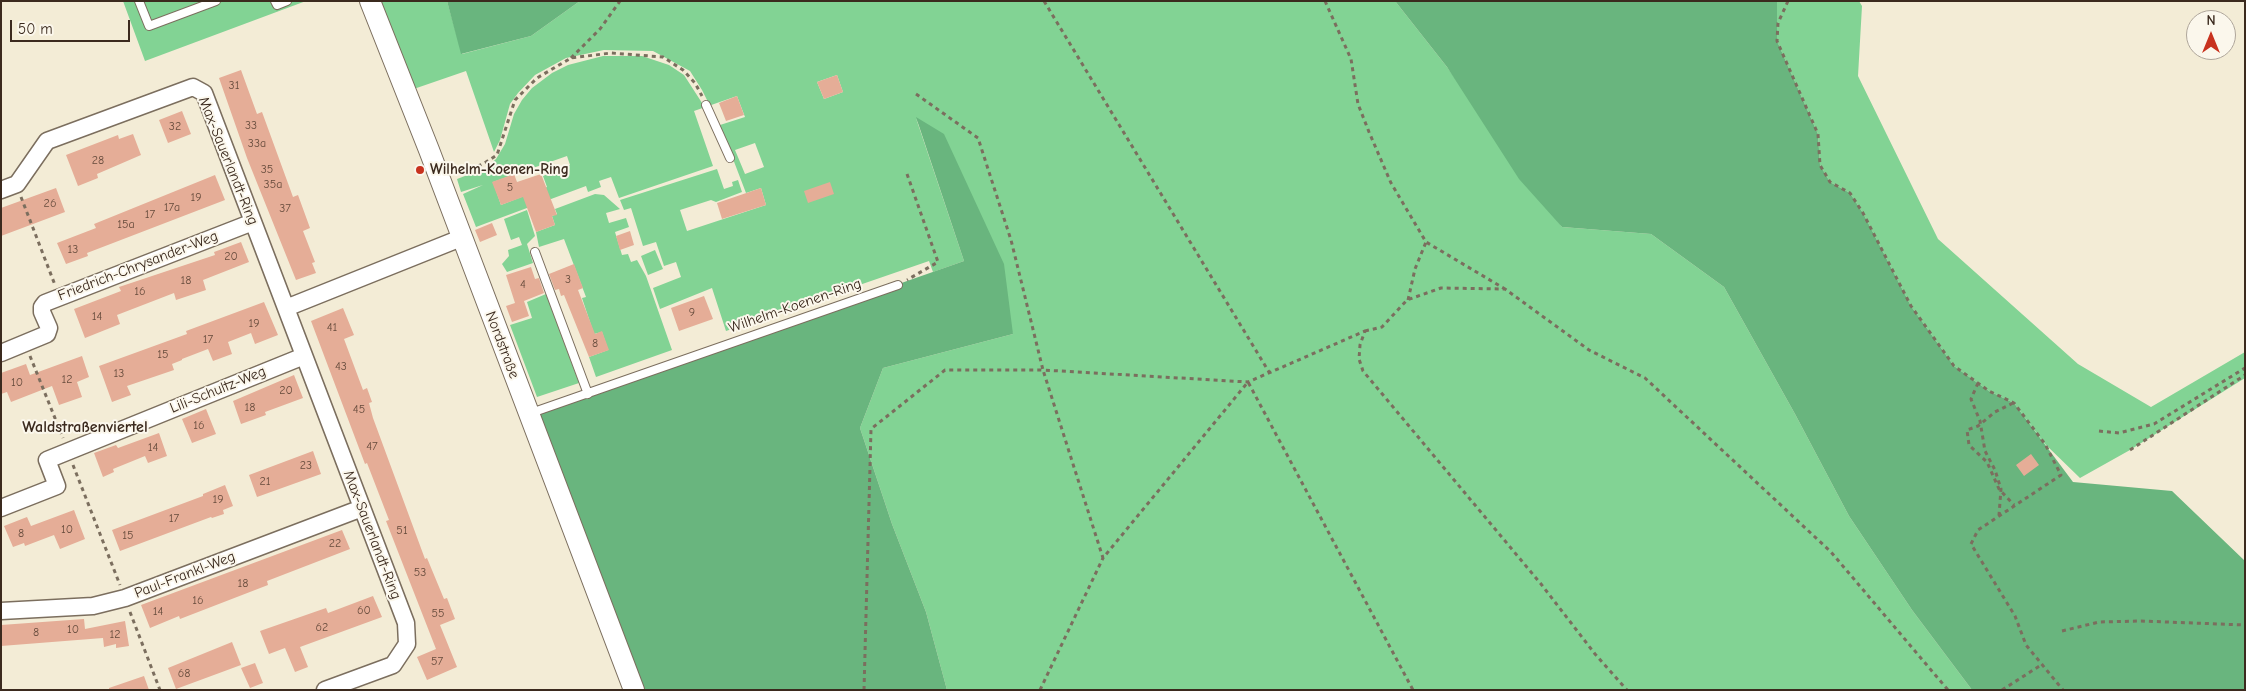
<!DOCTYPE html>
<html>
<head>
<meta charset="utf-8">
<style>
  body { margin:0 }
  #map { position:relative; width:2246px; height:691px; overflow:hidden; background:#f3ecd6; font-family:"Comic Neue",sans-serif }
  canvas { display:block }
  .frame { position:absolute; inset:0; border:2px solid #3b2a1e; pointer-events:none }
  .north { position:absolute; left:2186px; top:10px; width:50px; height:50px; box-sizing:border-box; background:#fbf7ec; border:1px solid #aea59a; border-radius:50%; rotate:0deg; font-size:14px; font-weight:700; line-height:20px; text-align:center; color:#3b2a1e }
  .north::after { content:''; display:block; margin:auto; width:18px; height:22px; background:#c8321e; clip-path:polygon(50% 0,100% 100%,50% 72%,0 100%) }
  .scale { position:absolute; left:10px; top:20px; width:120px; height:22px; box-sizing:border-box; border:2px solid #3b2a1e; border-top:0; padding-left:6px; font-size:15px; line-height:18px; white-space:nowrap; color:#3b2a1e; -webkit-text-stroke:4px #fbf7ec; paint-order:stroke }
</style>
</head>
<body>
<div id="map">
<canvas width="2246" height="691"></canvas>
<div class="frame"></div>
<div class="north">N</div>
<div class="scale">50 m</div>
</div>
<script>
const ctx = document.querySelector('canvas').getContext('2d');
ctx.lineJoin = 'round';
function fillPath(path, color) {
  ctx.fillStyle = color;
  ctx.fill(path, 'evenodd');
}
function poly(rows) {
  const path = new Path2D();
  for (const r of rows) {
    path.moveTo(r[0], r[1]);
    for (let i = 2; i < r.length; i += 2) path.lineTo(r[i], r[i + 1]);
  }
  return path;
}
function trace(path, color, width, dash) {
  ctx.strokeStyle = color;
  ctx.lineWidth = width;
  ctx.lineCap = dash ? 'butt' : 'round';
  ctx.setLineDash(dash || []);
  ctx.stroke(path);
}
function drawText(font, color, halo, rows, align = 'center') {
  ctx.font = font + ' "Comic Neue",sans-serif';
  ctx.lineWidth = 4;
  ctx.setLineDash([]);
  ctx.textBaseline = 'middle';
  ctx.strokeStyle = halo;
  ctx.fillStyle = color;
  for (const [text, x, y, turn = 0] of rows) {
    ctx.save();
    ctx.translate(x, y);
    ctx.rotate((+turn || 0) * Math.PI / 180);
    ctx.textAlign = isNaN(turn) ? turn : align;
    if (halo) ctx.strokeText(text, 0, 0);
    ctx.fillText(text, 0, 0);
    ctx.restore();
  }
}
fillPath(poly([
  [123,1,306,1,145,61],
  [370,1,447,1,462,54,531,36,580,1,1395,1,1447,67,1562,227,1651,234,1724,287,1795,414,1849,516,1912,610,1972,690,947,690,926,612,892,524,860,428,883,368,1013,334,916,118,964,261,933,272,929,261,726,331,712,288,660,309,653,288,681,277,676,262,664,266,656,242,643,246,631,208,624,210,620,200,717,169,724,189,733,186,732,182,738,180,742,192,716,202,711,200,680,210,687,231,766,205,761,188,746,193,720,125,745,117,737,96,694,111,713,166,619,198,611,177,599,181,601,187,588,192,586,186,476,227,463,194,483,185,461,192,457,179,486,168,496,159,505,144,514,114,522,100,532,88,552,73,568,65,603,56,642,56,669,65,684,75,704,106,709,104,702,90,690,71,653,51,604,50,566,58,535,75,518,93,510,104,500,140,494,152,466,71,405,92],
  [837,75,843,92,824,99,817,82],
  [755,143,764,167,745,174,735,150],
  [567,156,570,165,543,176,547,187,501,205,493,182],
  [1777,1,1859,1,1862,6,1858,76,1938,239,2078,364,2151,407,2245,352,2245,378,2130,450,2080,478,2045,444,2014,403,1989,391,1954,366,1911,306,1863,213,1850,193,1830,182,1820,165,1818,134,1777,41],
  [595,194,604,195,620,209,606,213,609,223,626,218,629,227,615,232,622,255,628,254,631,262,637,260,646,276,672,350,596,377,589,357,608,350,602,332,594,334,582,298,586,297,564,239,539,247,536,232,555,225,552,216,557,214,555,209],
  [527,210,535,236,527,244,533,263,507,272,502,264,509,256,508,250,522,245,519,237,511,240,504,219],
  [655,250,663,269,648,275,641,256],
  [546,294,579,383,537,397,510,325,532,318,527,302]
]), '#82d394');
fillPath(poly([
  [447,1,580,1,531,36,461,54],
  [1395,1,1777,1,1777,41,1818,134,1820,165,1830,182,1850,193,1863,213,1911,306,1954,366,1989,391,2014,403,2073,482,2172,491,2245,561,2245,690,1972,690,1912,610,1849,516,1795,414,1724,287,1651,234,1562,227,1519,179,1447,67],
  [916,117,944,134,1004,264,1013,334,883,368,860,428,892,524,926,612,947,690,635,690,529,414,964,261]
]), '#69b57e');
fillPath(poly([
  [241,70,257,114,262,112,293,197,298,195,310,228,303,231,315,262,312,263,316,273,296,280,247,158,219,78],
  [837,75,843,92,824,99,817,82],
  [737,96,744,115,726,121,719,103],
  [182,111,191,134,168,143,159,120],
  [133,134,141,155,97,174,98,178,78,186,66,155,118,135,119,139],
  [514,174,517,182,541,174,557,215,552,216,555,225,536,232,523,197,501,205,492,182],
  [215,175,225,200,87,253,88,256,66,264,57,243,96,228,94,224],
  [830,182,834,194,808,203,804,191],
  [56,188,65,212,1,236,1,208],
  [761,188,766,205,722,219,717,203],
  [492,223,497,235,480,242,475,230],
  [630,231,634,245,620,250,616,236],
  [241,242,249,262,203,280,206,290,176,300,174,293,117,315,120,324,85,338,74,309,121,291,119,287,215,255,214,252],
  [574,264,583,288,578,290,595,334,602,331,609,350,589,357,564,295,561,296,559,289,555,290,549,274],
  [531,267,535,279,539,278,544,293,524,301,529,316,512,322,506,306,515,303,506,275],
  [704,296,713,319,679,331,671,308],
  [264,302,278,335,255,344,251,333,228,342,232,354,213,361,208,349,182,359,182,360,172,364,174,370,127,386,131,395,112,402,99,366,187,334,186,331],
  [343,308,354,335,344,339,363,390,367,388,372,402,369,403,373,418,425,559,427,558,444,599,447,598,455,619,440,625,457,667,427,680,417,657,436,649,386,521,389,520,367,463,365,464,311,321],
  [82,356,89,377,77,382,82,397,59,405,52,386,11,402,7,392,1,394,1,373,26,364,30,375],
  [294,375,303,398,265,412,266,415,241,424,233,401],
  [206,409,216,434,192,443,182,419],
  [159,433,167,456,148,463,145,456,113,469,114,472,103,477,94,453,116,445,118,448],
  [313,451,321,474,257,497,249,475],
  [2031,454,2039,465,2024,476,2016,465],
  [225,485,233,506,223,510,224,514,212,518,211,517,120,551,112,530,203,496,203,494],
  [74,510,85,539,60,549,54,535,25,546,24,543,13,547,4,526,27,517,31,526],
  [342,530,350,549,267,581,268,585,180,619,179,616,150,628,141,605],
  [373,596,382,617,300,647,308,667,295,672,285,648,269,654,260,631,326,608,328,613],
  [84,619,85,629,125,621,129,646,116,648,116,644,104,647,103,638,1,646,1,625],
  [232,642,241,665,176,689,168,668],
  [255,663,263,683,250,688,241,668],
  [144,676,149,690,109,690,109,688]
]), '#e5ad97');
const service = poly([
  [139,1,149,26,216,1],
  [275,1,277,5,287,1],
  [706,105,730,158],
  [535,252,588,394],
  [531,413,898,285]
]);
const minor = poly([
  [1,190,17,184,47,141,193,87,204,93,406,623,407,644,393,665,325,690],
  [286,308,461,238],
  [1,353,47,334,49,328,42,312,42,307,45,303,253,222],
  [1,508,57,486,47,460,304,356],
  [1,611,93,606,125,598,362,508]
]);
const tertiary = poly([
  [370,1,429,150,634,690]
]);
trace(service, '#7b6e5e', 10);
trace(minor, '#7b6e5e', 19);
trace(tertiary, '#7b6e5e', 22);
trace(poly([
  [1044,1,1269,372],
  [1325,1,1351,59,1358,104,1369,132,1391,183,1426,242,1505,289],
  [1788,1,1778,23,1777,41,1818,134,1820,165,1830,182,1850,193,1863,213,1911,306,1954,366,1989,391,2014,403,2045,444,2061,475,1978,530,1971,544,2015,616,2026,645,2063,690],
  [571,58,600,29,620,1],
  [916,94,978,138,1011,240,1043,370,1248,382,1365,331,1360,345,1359,359,1363,371,1541,584,1595,654,1627,690],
  [455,174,483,164,497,155,515,100,537,78,571,58,611,53,663,57,683,70,695,83,702,96],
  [907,174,938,262,907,280],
  [21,197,55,285],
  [1408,300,1415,269,1426,242],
  [1365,331,1382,327,1407,300,1441,288,1505,289,1589,350,1645,378,1831,552,1948,690],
  [30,356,63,438],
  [1978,383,1971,399,1980,421,1985,451,1995,470,2001,489,1999,515],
  [2013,403,1995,412,1978,426,1967,430,1969,445,1987,462,1999,489,2014,505],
  [2099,431,2119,433,2154,424,2245,368],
  [2130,450,2245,375],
  [73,465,120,585],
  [130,612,160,690],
  [2062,631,2099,622,2141,621,2245,625],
  [864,690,871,429,945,370,1043,370,1103,558,1248,382,1413,690],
  [1040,690,1103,558],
  [2002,690,2041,665]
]), '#7b6e5e', 3, [4, 4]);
trace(service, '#fff', 8);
trace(minor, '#fff', 16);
trace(tertiary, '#fff', 20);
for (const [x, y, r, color] of [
  [420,170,5,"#c8321e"]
]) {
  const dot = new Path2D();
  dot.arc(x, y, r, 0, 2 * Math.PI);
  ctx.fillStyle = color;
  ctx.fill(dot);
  trace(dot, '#fbf7ec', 2);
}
drawText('12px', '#664b3c', null, [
  ["31",234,86],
  ["33",251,126],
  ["32",175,127],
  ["33a",257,144],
  ["28",98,161],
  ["35",267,170],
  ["35a",273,185],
  ["5",510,188],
  ["19",196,198],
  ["26",50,204],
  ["17a",172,208],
  ["37",285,209],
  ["17",150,215],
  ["15a",126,225],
  ["13",73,250],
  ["20",231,257],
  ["3",568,280],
  ["18",186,281],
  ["4",523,285],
  ["16",140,292],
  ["9",692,313],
  ["14",97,317],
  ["19",254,324],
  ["41",332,328],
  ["17",208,340],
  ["8",595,344],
  ["15",163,355],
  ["43",341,367],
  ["13",119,374],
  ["12",67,380],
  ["10",17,383],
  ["20",286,391],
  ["18",250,408],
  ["45",359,410],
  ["16",199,426],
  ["47",372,447],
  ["14",153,448],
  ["23",306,466],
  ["21",265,482],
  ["19",218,500],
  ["17",174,519],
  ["10",67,530],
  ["51",402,531],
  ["8",21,534],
  ["15",128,536],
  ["22",335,544],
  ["53",420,573],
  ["18",243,584],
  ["16",198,601],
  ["60",364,611],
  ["14",158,612],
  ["55",438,614],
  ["62",322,628],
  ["10",73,630],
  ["8",36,633],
  ["12",115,635],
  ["57",437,662],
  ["68",184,674]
]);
drawText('15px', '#3b2a1e', '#fbf7ec', [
  ["Max-Sauerlandt-Ring",228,161,68],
  ["Friedrich-Chrysander-Weg",138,266,-21],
  ["Wilhelm-Koenen-Ring",795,306,-19],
  ["Nordstraße",502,345,69],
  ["Lili-Schultz-Weg",218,390,-22],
  ["Max-Sauerlandt-Ring",372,535,69],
  ["Paul-Frankl-Weg",185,575,-21]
]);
drawText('bold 15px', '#3b2a1e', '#fbf7ec', [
  ["Wilhelm-Koenen-Ring",430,170]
], 'left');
drawText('bold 16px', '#3b2a1e', '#fbf7ec', [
  ["Waldstraßenviertel",85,427]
]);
</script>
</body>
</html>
